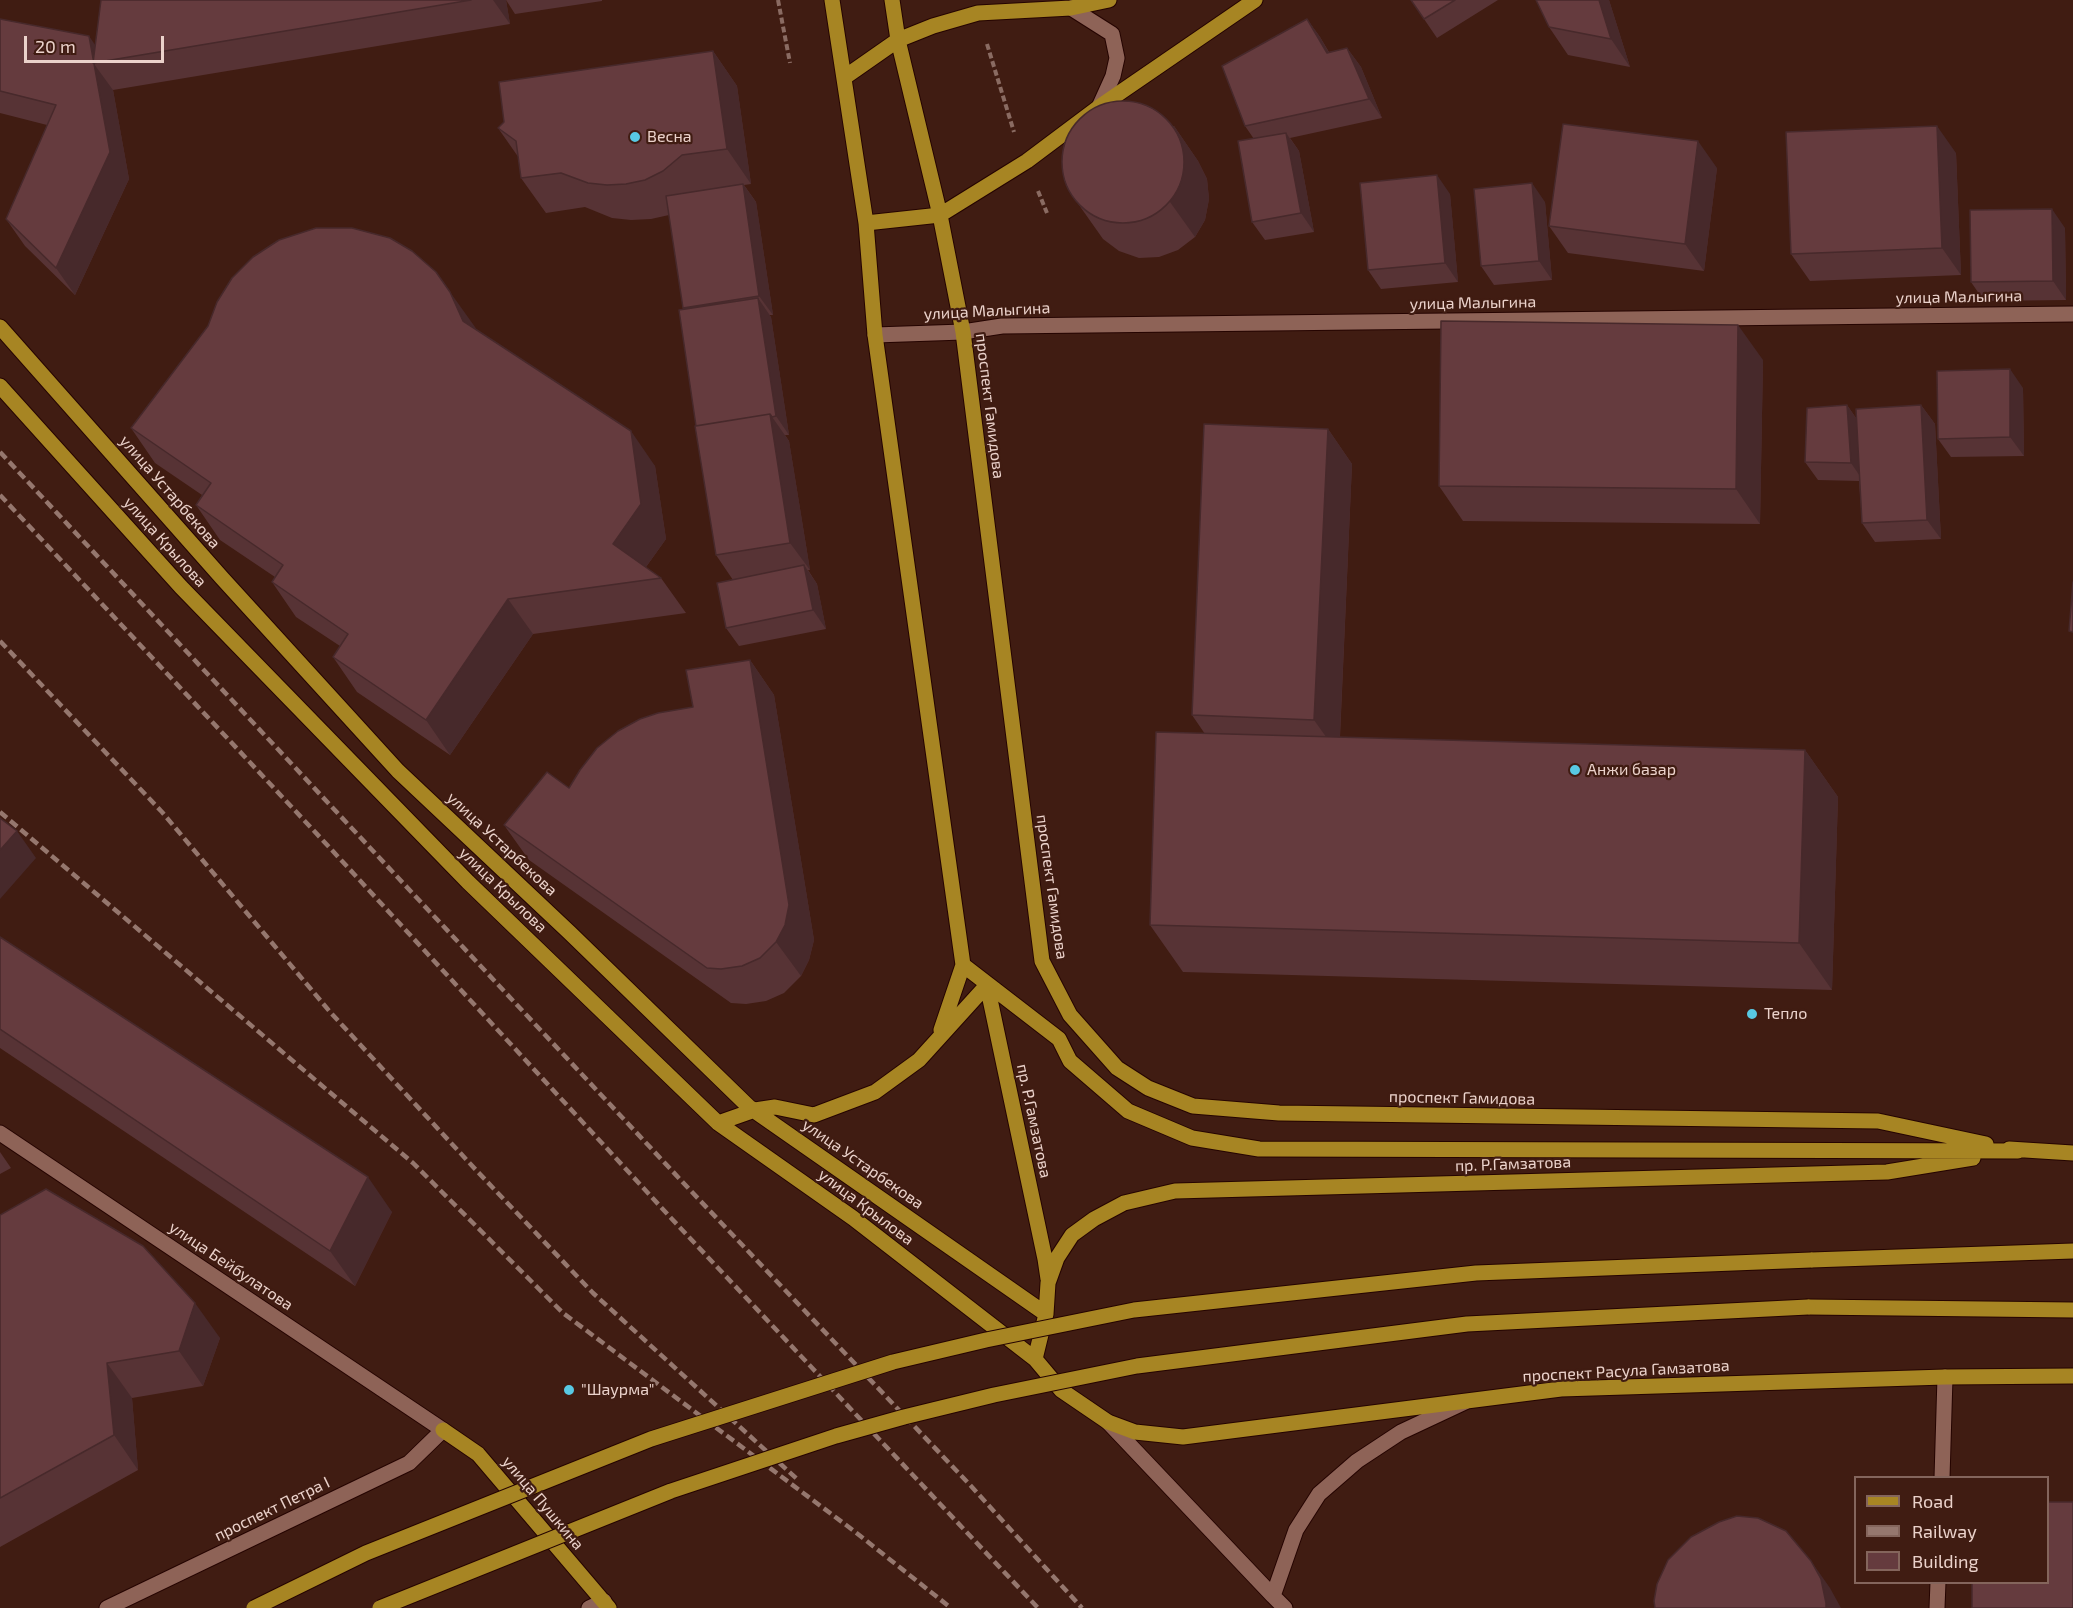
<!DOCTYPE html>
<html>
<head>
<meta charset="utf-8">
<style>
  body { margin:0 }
  #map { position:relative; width:2073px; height:1608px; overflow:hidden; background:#401c12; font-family:"Exo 2",sans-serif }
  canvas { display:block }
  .legend { position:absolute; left:1854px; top:1476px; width:195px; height:108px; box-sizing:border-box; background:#401c12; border:2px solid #84655c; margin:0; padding:8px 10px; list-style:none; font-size:18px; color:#ebd2cb }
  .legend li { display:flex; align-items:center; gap:12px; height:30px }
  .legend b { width:30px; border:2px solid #84655c }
  .scale { position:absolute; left:24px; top:36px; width:140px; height:27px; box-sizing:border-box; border:3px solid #ebd2cb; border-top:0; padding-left:8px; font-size:18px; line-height:21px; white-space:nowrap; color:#ebd2cb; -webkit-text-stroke:4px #401c12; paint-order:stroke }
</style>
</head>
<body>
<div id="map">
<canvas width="2073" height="1608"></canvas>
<ul class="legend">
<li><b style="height:8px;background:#a78523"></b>Road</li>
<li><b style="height:8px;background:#95776e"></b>Railway</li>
<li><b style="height:16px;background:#653b3e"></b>Building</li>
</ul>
<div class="scale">20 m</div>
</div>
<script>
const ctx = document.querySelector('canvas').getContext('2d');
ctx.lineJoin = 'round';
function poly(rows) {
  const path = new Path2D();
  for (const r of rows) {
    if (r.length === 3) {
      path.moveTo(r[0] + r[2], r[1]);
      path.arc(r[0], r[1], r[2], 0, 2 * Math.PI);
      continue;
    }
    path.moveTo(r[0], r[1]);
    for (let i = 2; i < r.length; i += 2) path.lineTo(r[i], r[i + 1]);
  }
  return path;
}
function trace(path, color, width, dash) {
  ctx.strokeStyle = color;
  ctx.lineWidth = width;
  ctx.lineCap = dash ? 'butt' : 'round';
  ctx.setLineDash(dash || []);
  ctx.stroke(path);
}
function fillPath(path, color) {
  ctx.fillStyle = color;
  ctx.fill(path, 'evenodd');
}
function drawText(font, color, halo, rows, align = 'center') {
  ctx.font = font + ' "Exo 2",sans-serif';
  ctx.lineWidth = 4.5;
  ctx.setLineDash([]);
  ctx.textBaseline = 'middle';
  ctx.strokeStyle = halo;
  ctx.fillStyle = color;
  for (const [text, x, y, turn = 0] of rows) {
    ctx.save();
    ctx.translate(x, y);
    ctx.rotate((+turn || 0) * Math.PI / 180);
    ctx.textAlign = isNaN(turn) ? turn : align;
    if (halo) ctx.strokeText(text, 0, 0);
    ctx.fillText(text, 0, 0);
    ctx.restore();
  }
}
const minor = poly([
  [1071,8,1112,34,1117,58,1113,76,1099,107],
  [875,335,963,332,1002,326,2073,314],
  [0,1133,443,1430,409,1463,107,1608],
  [1108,1422,1273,1596,1296,1530,1319,1494,1357,1461,1401,1432,1465,1402],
  [1942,1478,1945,1377],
  [1273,1596,1285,1608],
  [589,1608,604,1601],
  [1937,1608,1938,1582]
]);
const major = poly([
  [832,0,866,223,875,335,963,965,1059,1039,1070,1061,1128,1111,1192,1138,1259,1149,2018,1151],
  [892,0,898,40,940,215,963,332,1042,961,1070,1015,1117,1068,1148,1088,1193,1106,1279,1113,1878,1121,1986,1144],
  [845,77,898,40,933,26,978,13,1071,8,1109,0],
  [866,223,940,215,1027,161,1099,107,1255,0],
  [0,327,222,578,398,771,570,933,749,1107,1046,1314],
  [0,386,181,587,468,882,718,1123,853,1218,1035,1359,1061,1390,1108,1422,1135,1432,1183,1437,1561,1389,1945,1377,2073,1376],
  [987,985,1045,1259,1048,1279],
  [941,1030,963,965],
  [718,1123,755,1110,775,1107,814,1115,875,1092,919,1060,987,985],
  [2009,1149,2073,1153],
  [1811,1260,2073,1251],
  [1808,1307,2073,1310],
  [1035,1359,1046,1314,1048,1283,1057,1258,1072,1235,1094,1219,1124,1203,1175,1191,1887,1172,1973,1158],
  [443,1430,478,1454,609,1608]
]);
trace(minor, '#250400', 17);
trace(major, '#250400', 17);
trace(poly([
  [778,0,790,63],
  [987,44,1014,132],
  [1038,191,1047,213]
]), '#8a6b62', 4, [6, 3]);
trace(minor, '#8e6357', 15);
trace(major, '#a78523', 15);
trace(poly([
  [0,452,691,1191,971,1486,1082,1608],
  [0,495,330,848,671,1218,1038,1608],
  [0,641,162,812,331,1013,476,1170,593,1293,797,1479],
  [0,812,413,1163,563,1313,854,1531,951,1608]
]), '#95776e', 4.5, [9, 4.5]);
const majorBridge = poly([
  [254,1608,366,1553,651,1439,893,1362,986,1340,1134,1310,1476,1273,1811,1260],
  [380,1608,671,1491,836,1436,904,1417,994,1395,1137,1366,1467,1324,1808,1307]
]);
trace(majorBridge, '#250400', 17, []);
trace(majorBridge, '#a78523', 15);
fillPath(poly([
  [101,0,506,0,510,24,113,90,129,179,75,295,25,246,6,219,47,125,0,113,0,19,95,46],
  [506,0,602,0,602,1,515,14],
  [1411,0,1498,0,1437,38],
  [1536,0,1609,0,1630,67,1568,55,1549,27],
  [1307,19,1320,37,1329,52,1347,48,1361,67,1382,118,1290,138,1299,151,1314,232,1265,240,1252,222,1254,139,1245,126],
  [713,51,737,86,751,184,744,185,756,202,773,315,769,315,771,317,789,435,785,435,789,441,810,570,808,570,817,584,826,629,739,646,726,628,733,580,716,555,696,426,684,309,683,308,669,215,651,219,631,220,612,218,585,207,546,213,521,178,519,158,498,128],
  [1174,126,1198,161,1207,179,1209,199,1205,220,1195,237,1178,250,1159,257,1139,258,1119,251,1103,239,1067,188],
  [1956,153,1961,275,1810,281,1791,254],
  [1717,168,1704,271,1568,253,1549,226],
  [1450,194,1458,282,1381,289,1368,270],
  [1545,202,1552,280,1494,285,1481,266],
  [2065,228,2066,300,1984,301,1971,282],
  [475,327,476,330,655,466,666,539,646,567,661,578,686,613,533,634,450,755,357,692,333,657,340,646,296,617,272,582,275,577,220,540,196,505,202,495,155,463,131,428],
  [1763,360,1760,524,1463,521,1439,486],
  [2023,388,2024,456,1951,457,1938,439],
  [1847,405,1856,418,1921,405,1935,424,1941,539,1875,542,1862,523,1859,481,1818,480,1805,462],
  [1328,429,1352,464,1340,737,1805,750,1838,797,1832,990,1183,972,1150,925,1205,734,1192,715],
  [750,660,774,695,814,940,809,960,801,976,784,993,766,1001,746,1004,731,1003,529,860,504,825,569,788,693,707],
  [0,937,392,1212,355,1286,0,1048],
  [0,1152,11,1168,0,1174],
  [0,1215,220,1338,203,1386,132,1398,138,1470,0,1547]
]), '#573335');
fillPath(poly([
  [493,0,506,0,510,24],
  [1599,0,1609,0,1630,67,1611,39],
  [1307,19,1320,37,1340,72,1327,53],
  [89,36,106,61,94,63],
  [1347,48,1361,67,1382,118,1369,99],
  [713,51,737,86,751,184,727,149],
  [94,64,113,90,129,179,75,295,56,268],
  [1174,126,1198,161,1207,179,1209,199,1205,220,1195,237,1170,202],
  [1937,126,1956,153,1961,275,1942,248],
  [1286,133,1299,151,1314,232,1301,213],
  [1698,141,1717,168,1704,271,1685,244],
  [1437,175,1450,194,1458,282,1445,263],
  [1532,183,1545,202,1552,280,1539,261],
  [743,184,756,202,773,315,759,296],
  [2052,209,2065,228,2066,300,2053,281],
  [450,292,475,327,487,356,463,321],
  [758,298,771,317,789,435,776,416],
  [1738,325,1763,360,1760,524,1736,489],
  [2010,369,2023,388,2024,456,2010,437],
  [1847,405,1860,424,1864,482,1851,463],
  [1921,405,1935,424,1941,539,1927,520],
  [770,414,789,441,810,570,790,543],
  [1328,429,1352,464,1339,755,1314,720],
  [631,431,655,466,666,539,638,578,613,544],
  [804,565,817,584,826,629,813,610],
  [508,599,533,634,450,755,426,720],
  [750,660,774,695,814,940,809,960,801,976,776,942],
  [1805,750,1838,797,1832,990,1799,943],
  [17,831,36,858,0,899,0,850],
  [368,1177,392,1212,355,1286,330,1251],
  [195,1303,220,1338,203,1386,179,1351],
  [107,1363,132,1398,138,1470,114,1435],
  [1811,1561,1830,1588,1841,1608,1826,1608]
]), '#47292b');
const building = poly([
  [101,0,471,0,93,63,101,0],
  [1411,0,1455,0,1424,19,1411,0],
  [1536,0,1599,0,1611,39,1549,27,1536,0],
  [0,19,89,36,110,152,56,268,6,219,56,105,0,91,0,19],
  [1307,19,1327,53,1347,48,1369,99,1245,126,1222,66,1307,19],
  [713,51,727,149,682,155,663,171,645,180,626,184,607,185,588,183,561,173,521,178,516,141,498,128,504,122,499,82,713,51],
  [1123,162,61],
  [1563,124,1698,141,1685,244,1549,226,1563,124],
  [1937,126,1942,248,1791,254,1786,132,1937,126],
  [1286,133,1301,213,1252,222,1238,141,1286,133],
  [1437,175,1445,263,1368,270,1360,183,1437,175],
  [1532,183,1539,261,1481,266,1474,189,1532,183],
  [743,184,759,296,683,308,666,196,743,184],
  [2052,209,2053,281,1971,282,1970,210,2052,209],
  [316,228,352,228,390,238,412,251,436,272,450,292,463,321,631,431,641,504,613,544,661,578,508,599,426,720,333,657,348,634,272,582,283,565,196,505,211,483,131,428,208,326,217,302,232,278,253,257,279,240,316,228],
  [758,298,776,416,772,417,770,414,696,426,679,310,758,298],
  [1441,321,1738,325,1736,489,1439,486,1441,321],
  [2010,369,2010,437,1938,439,1937,371,2010,369],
  [1847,405,1851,463,1805,462,1807,408,1847,405],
  [1921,405,1927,520,1862,523,1856,409,1921,405],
  [770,414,790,543,716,555,695,426,770,414],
  [1204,424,1328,429,1314,720,1192,715,1204,424],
  [804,565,813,610,726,628,717,583,804,565],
  [2073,582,2073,632,2069,631,2073,582],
  [750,660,789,905,785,925,776,942,760,958,742,966,721,969,707,968,504,825,547,772,569,788,580,770,597,748,618,731,640,719,658,713,693,707,686,670,750,660],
  [1156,732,1805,750,1799,943,1150,925,1156,732],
  [0,818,17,831,0,850,0,818],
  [0,937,368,1177,330,1251,0,1029,0,937],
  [46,1189,143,1246,195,1303,179,1351,107,1363,114,1435,0,1498,0,1215,46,1189],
  [2048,1502,2073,1502,2073,1608,1972,1608,1972,1582,2048,1582,2048,1502],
  [1737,1516,1758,1518,1786,1531,1811,1561,1821,1579,1826,1603,1826,1608,1655,1608,1654,1601,1657,1584,1668,1560,1691,1537,1719,1522,1737,1516]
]);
fillPath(building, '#653b3e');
trace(building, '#47292b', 1.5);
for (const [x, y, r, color] of [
  [635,137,6,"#58c9e3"],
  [1575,770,6,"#58c9e3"],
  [1752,1014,6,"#58c9e3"],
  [569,1390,6,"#58c9e3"]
]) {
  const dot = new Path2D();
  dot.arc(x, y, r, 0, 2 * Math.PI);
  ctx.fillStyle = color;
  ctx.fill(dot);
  trace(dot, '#401c12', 2);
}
drawText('16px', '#ebd2cb', '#401c12', [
  ["Весна",647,137],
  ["Анжи базар",1587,770],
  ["Тепло",1764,1014],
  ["\"Шаурма\"",581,1390]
], 'left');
drawText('16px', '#ebd2cb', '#401c12', [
  ["улица Малыгина",1959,297,-1],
  ["улица Малыгина",1473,303,-1],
  ["улица Малыгина",987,311,-3],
  ["проспект Гамидова",990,406,83],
  ["улица Устарбекова",170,492,49],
  ["улица Крылова",165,542,48],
  ["улица Устарбекова",502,844,43],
  ["проспект Гамидова",1052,887,82],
  ["улица Крылова",503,890,44],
  ["проспект Гамидова",1462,1098,1],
  ["пр. Р.Гамзатова",1034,1121,78],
  ["улица Устарбекова",863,1164,35],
  ["пр. Р.Гамзатова",1513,1164,-2],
  ["улица Крылова",866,1207,37],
  ["улица Бейбулатова",231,1266,34],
  ["проспект Расула Гамзатова",1626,1371,-3],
  ["улица Пушкина",543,1503,50],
  ["проспект Петра I",272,1509,-26]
]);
</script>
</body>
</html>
